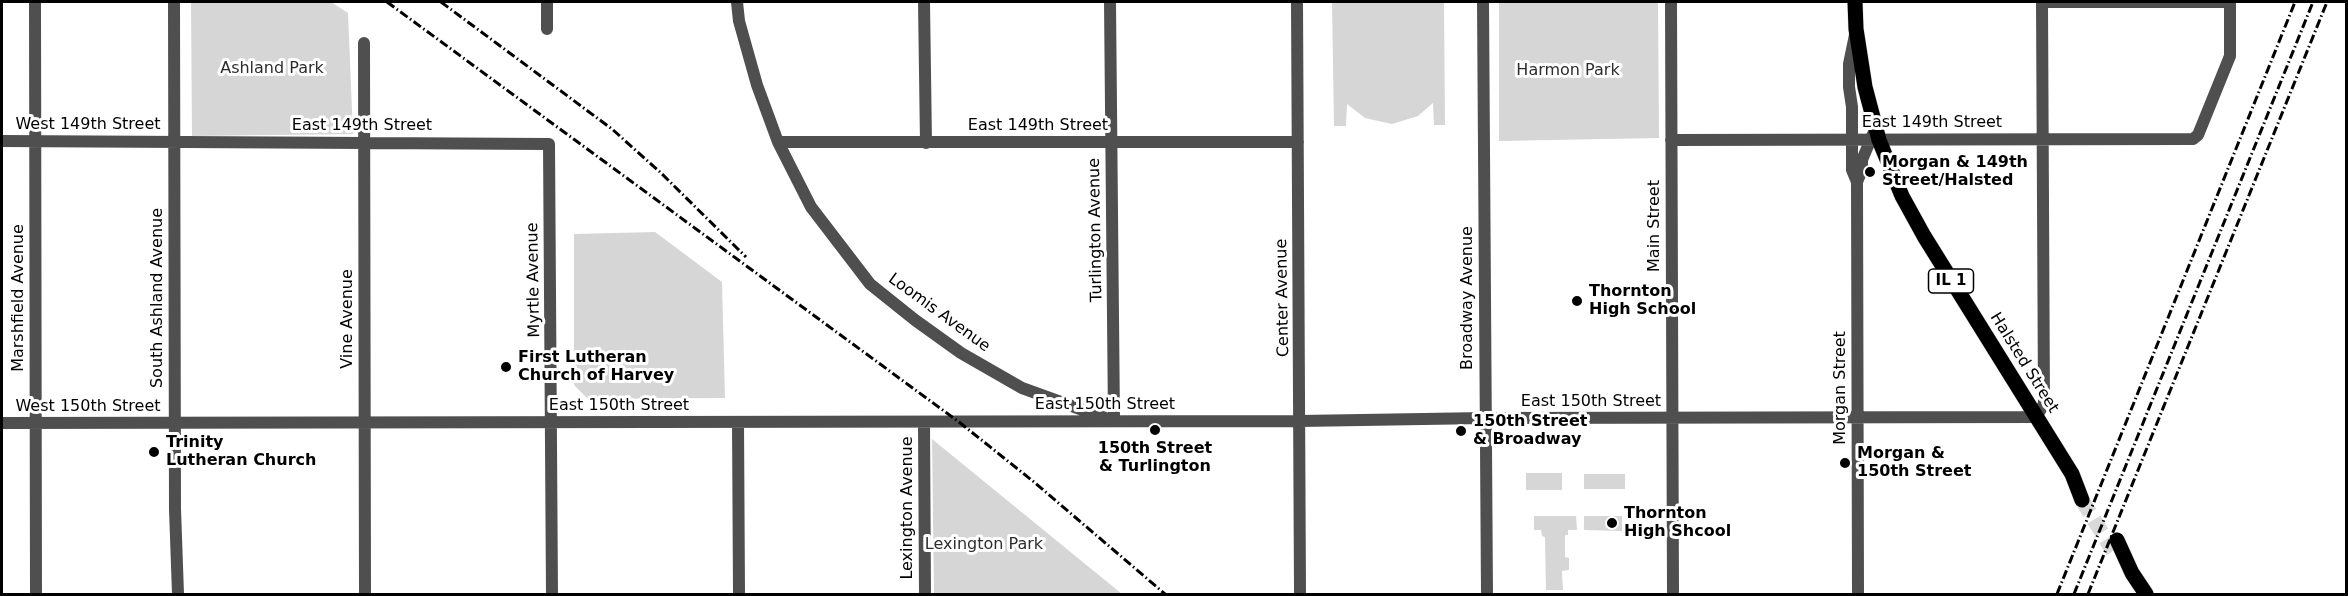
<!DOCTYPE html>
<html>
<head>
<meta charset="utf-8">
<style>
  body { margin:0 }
  #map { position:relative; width:2348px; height:596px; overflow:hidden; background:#fff; font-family:"DejaVu Sans",sans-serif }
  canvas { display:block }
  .frame { position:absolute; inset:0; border:3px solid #000; pointer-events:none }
</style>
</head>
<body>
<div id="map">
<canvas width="2348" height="596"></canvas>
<div class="frame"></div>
</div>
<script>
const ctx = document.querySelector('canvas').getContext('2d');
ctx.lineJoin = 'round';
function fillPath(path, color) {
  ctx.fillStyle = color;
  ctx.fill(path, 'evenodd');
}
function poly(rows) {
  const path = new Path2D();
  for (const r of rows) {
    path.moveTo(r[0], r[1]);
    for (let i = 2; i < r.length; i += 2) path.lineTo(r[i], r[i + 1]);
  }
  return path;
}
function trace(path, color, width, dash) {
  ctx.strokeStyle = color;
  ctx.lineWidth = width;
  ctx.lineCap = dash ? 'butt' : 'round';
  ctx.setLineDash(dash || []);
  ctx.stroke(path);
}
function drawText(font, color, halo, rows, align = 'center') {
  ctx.font = font + ' "DejaVu Sans",sans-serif';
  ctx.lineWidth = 6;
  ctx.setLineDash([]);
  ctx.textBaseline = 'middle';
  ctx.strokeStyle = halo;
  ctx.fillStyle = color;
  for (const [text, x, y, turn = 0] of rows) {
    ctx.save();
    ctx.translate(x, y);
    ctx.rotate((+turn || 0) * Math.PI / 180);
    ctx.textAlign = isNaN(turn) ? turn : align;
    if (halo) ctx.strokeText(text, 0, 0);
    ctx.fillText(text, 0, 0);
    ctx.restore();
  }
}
fillPath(poly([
  [191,2,331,2,348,13,353,134,192,136],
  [1332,2,1444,2,1445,125,1434,125,1433,103,1418,116,1392,124,1365,118,1347,104,1346,126,1334,126],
  [1499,2,1658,2,1659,138,1499,141],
  [655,232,722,282,725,398,588,399,574,385,574,234],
  [932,439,1122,594,934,594],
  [1526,473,1562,473,1562,490,1526,490],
  [1584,474,1625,474,1625,489,1584,489],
  [1534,516,1576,516,1577,530,1568,530,1568,535,1565,535,1565,557,1569,558,1569,570,1562,571,1563,590,1546,590,1545,537,1542,536,1541,530,1534,530],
  [1584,516,1622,516,1622,531,1584,530]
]), '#d6d6d6');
trace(poly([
  [2082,500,2113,551]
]), '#d9d9d9', 15, [15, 8]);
const major = poly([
  [1855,2,1856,29,1865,87,1879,140,1902,196,1924,236,2072,474,2082,500],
  [2117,540,2132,573,2146,594]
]);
trace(major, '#dbdbdb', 16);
trace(poly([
  [35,2,36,594],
  [174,2,175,509,178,594],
  [547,2,547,29],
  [737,2,739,21,757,85,778,142,811,207,870,284,915,320,961,353,1022,388,1105,418],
  [924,2,926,143],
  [1110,2,1114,421],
  [1297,2,1300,594],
  [1483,2,1487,594],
  [1671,2,1673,594],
  [2042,2,2230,2],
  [1855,35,1849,64,1849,87,1852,107,1852,170,1857,182],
  [364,43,365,594],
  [1671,140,2193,139,2198,135,2230,56,2230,2],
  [2,141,549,144,552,594],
  [778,142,1298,142],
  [738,422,739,594],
  [924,422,925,594],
  [2,423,1300,421,1485,418,2036,417,2044,404,2042,2],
  [1858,594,1857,182,1862,170,1862,160,1873,134]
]), '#4f4f4f', 12);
trace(major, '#000', 15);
trace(poly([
  [387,2,959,422,1034,482,1165,594],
  [441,2,612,129,660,172,746,257],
  [2057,594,2295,2],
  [2074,594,2313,2],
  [2088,594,2327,2]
]), '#000', 3, [9, 3, 1.5, 3]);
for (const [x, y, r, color] of [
  [1870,172,6,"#000"],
  [1577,301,6,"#000"],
  [506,367,6,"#000"],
  [1155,430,6,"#000"],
  [1461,431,6,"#000"],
  [154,452,6,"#000"],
  [1845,463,6,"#000"],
  [1612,523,6,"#000"]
]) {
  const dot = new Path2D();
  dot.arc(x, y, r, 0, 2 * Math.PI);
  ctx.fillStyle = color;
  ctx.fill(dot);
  trace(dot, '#fff', 2);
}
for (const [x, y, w] of [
  [1951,281,45]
]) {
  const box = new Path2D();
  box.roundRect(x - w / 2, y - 12, w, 24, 4.5);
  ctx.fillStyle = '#fff';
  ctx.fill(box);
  trace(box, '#000', 1.5);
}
drawText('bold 15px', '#000', null, [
  ["IL 1",1951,281]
]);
drawText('16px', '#2d2d2d', '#fff', [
  ["Ashland Park",272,69],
  ["Harmon Park",1568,71],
  ["Lexington Park",984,545]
]);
drawText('16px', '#000', '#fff', [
  ["East 149th Street",1932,123],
  ["West 149th Street",88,125],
  ["East 149th Street",362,126],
  ["East 149th Street",1038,126],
  ["Main Street",1655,226,-90],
  ["Turlington Avenue",1096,230,-91],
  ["Myrtle Avenue",534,280,-91],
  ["Marshfield Avenue",19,298,-90],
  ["South Ashland Avenue",158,298,-90],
  ["Center Avenue",1283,298,-91],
  ["Broadway Avenue",1468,298,-90],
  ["Loomis Avenue",939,313,36],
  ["Vine Avenue",348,319,-90],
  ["Halsted Street",2024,363,58],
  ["Morgan Street",1841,388,-90],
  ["East 150th Street",1591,402],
  ["East 150th Street",1105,405],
  ["East 150th Street",619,406],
  ["West 150th Street",88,407],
  ["Lexington Avenue",908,508,-90]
]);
drawText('bold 16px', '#000', '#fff', [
  ["Morgan & 149th",1882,163],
  ["Street/Halsted",1882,181],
  ["Thornton",1589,292],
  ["High School",1589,310],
  ["First Lutheran",518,358],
  ["Church of Harvey",518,376],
  ["150th Street",1473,422],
  ["& Broadway",1473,440],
  ["Trinity",166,443],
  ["Lutheran Church",166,461],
  ["150th Street",1155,449,"center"],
  ["& Turlington",1155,467,"center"],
  ["Morgan &",1857,454],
  ["150th Street",1857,472],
  ["Thornton",1624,514],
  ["High Shcool",1624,532]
], 'left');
</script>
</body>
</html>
